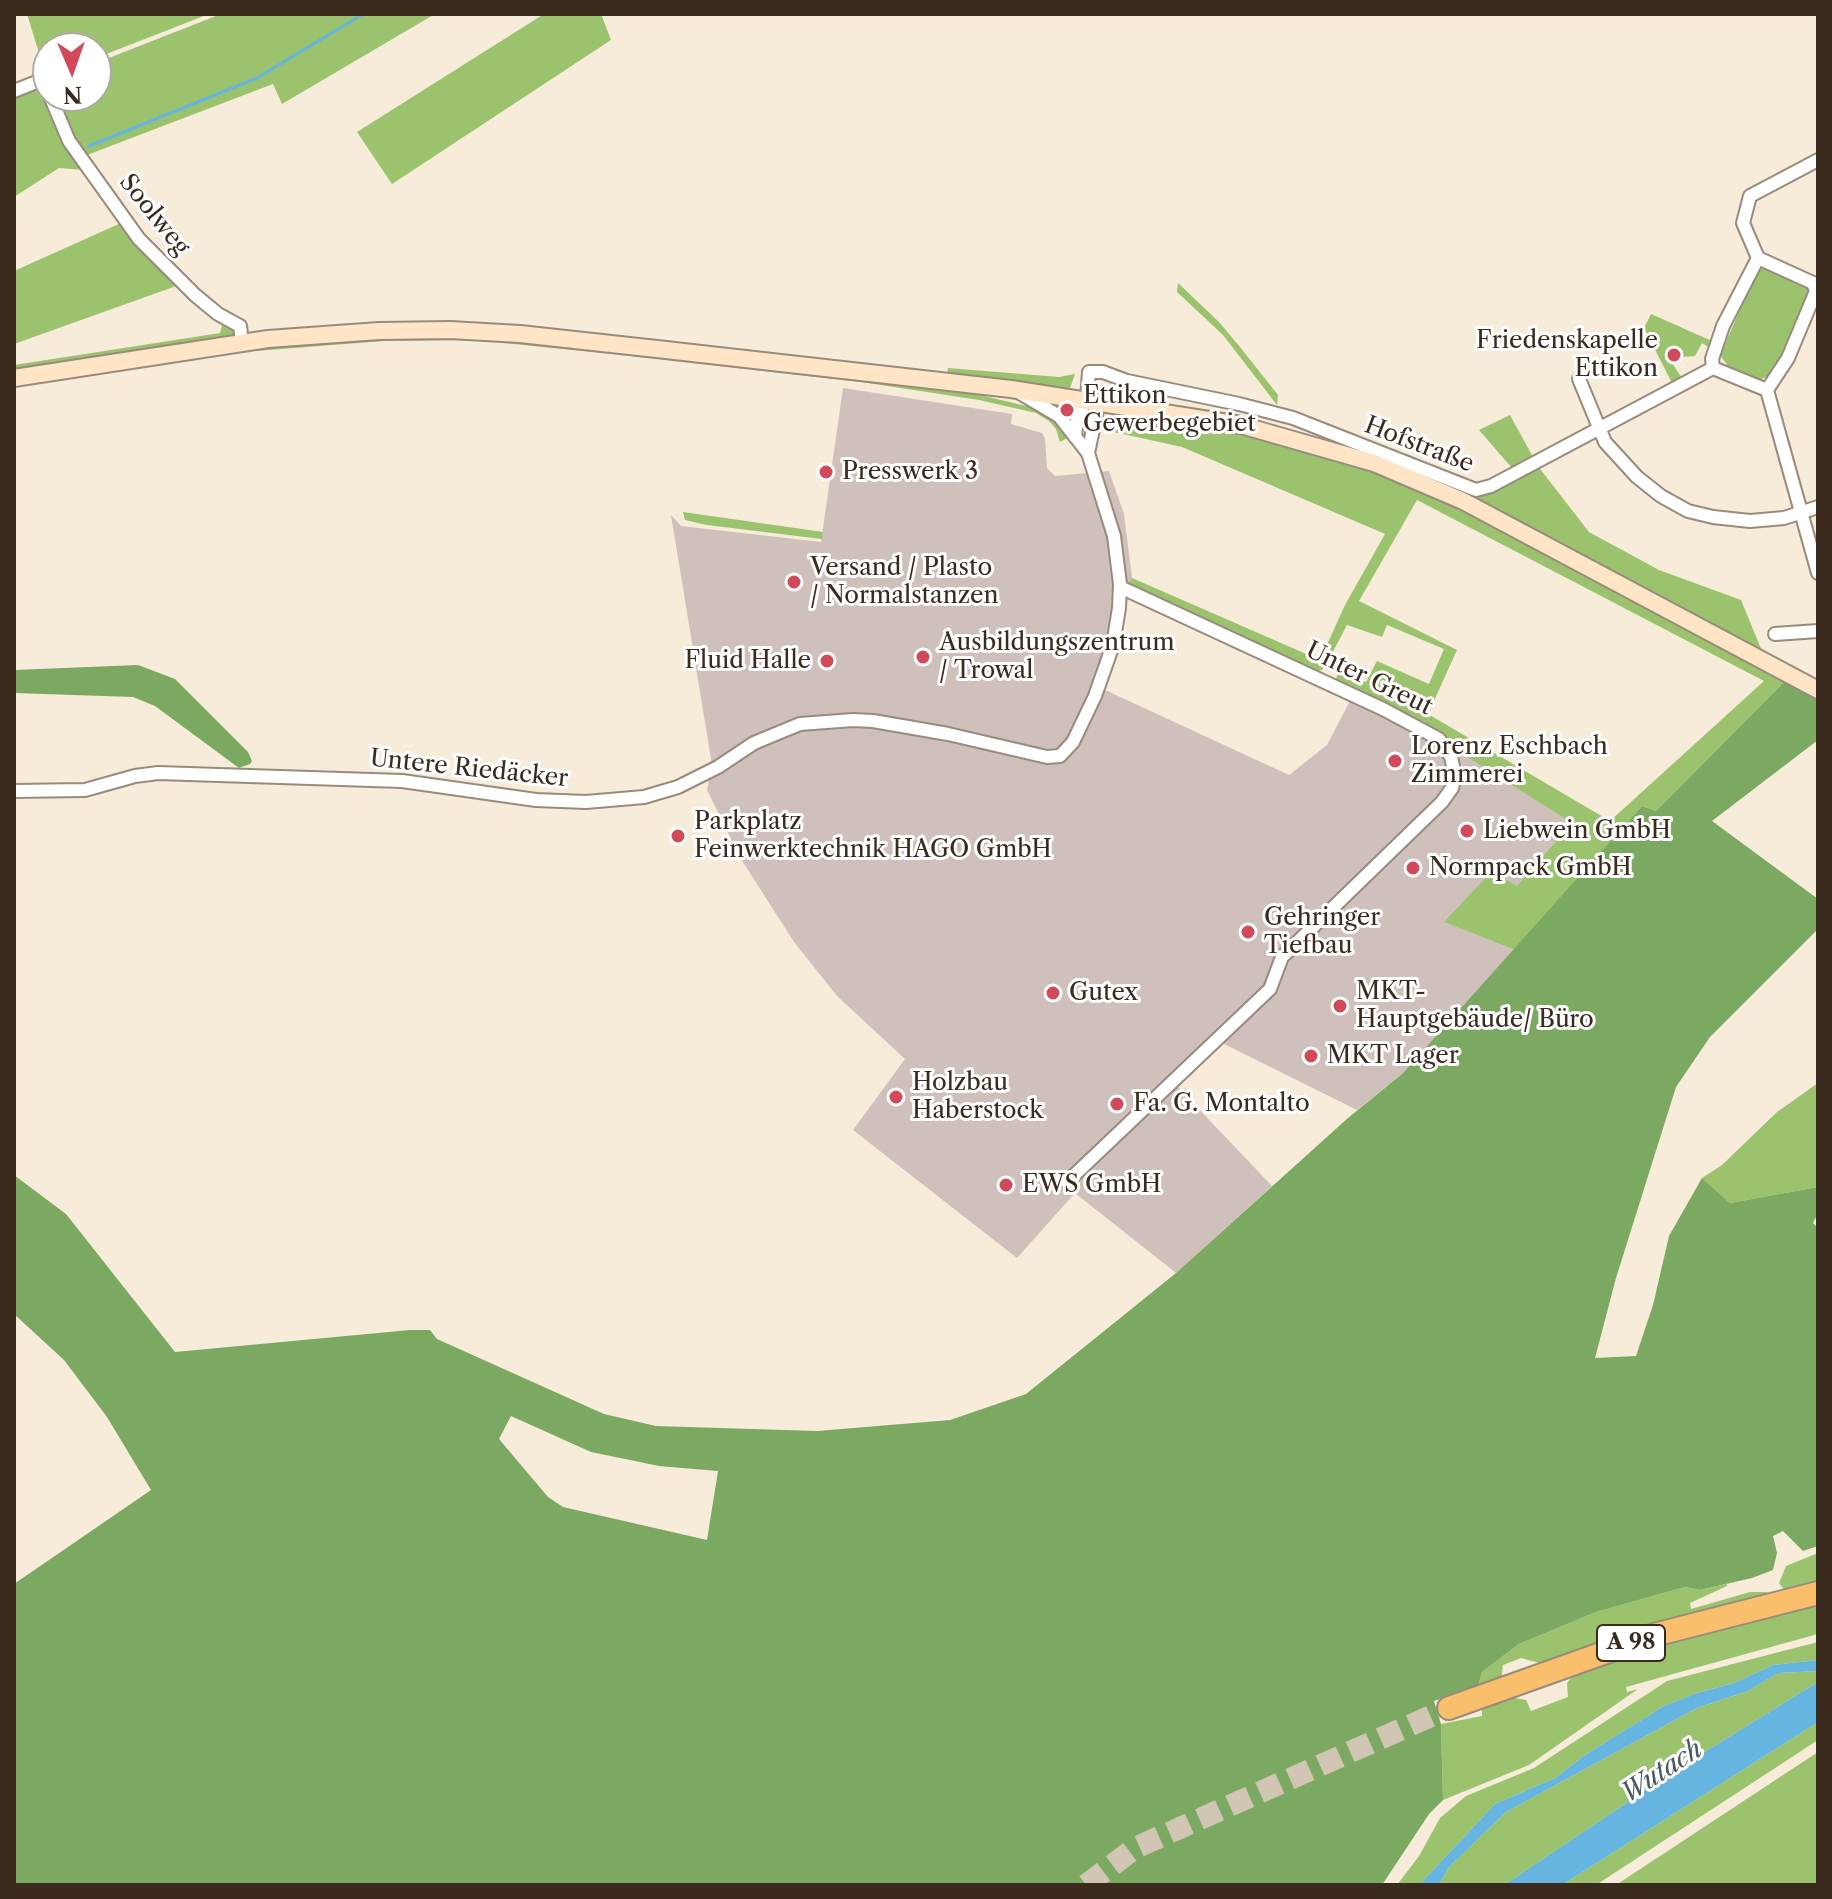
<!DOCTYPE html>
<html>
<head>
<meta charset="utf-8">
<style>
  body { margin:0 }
  #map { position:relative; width:1832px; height:1899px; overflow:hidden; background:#f6ecd9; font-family:"Libre Caslon Text",serif }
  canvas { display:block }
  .frame { position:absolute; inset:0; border:16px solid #3b2a1e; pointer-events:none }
  .north { position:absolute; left:32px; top:32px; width:80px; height:80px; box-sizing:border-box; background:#fff; border:2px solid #b1aaa5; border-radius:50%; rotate:178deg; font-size:22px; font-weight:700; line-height:32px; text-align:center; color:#3b2a1e }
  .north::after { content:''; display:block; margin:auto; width:28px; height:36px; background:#d1495b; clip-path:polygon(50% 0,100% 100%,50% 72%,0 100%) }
</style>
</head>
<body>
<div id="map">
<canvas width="1832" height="1899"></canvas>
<div class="frame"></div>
<div class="north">N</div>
</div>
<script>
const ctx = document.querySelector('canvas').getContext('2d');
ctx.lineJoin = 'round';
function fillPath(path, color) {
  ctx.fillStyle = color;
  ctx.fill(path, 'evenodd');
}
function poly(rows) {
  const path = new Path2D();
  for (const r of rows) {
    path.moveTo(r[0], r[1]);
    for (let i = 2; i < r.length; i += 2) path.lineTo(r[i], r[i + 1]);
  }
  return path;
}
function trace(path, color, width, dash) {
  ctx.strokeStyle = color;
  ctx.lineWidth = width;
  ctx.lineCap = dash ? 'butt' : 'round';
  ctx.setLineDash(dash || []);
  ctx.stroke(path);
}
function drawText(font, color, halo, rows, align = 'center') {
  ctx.font = font + ' "Libre Caslon Text",serif';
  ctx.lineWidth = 6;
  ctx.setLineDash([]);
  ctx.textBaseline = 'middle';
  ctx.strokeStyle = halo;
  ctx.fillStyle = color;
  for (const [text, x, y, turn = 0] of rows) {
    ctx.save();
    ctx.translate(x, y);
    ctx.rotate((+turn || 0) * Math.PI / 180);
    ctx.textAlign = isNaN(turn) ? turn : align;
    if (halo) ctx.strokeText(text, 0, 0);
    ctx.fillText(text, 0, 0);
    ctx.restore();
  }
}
fillPath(poly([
  [843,388,1012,414,1011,424,1042,433,1045,438,1047,468,1055,476,1109,471,1124,514,1132,578,1122,628,1103,689,1289,775,1327,745,1352,697,1463,753,1572,823,1517,887,1445,922,1515,950,1402,1074,1357,1110,1222,1043,1177,1086,1272,1186,1176,1273,1075,1193,1017,1258,853,1130,905,1059,837,996,794,942,741,859,707,790,712,765,671,515,681,526,821,542]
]), '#d0c0bc');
fillPath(poly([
  [27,14,209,14,96,58,96,48,48,48,48,73,43,66],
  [221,14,435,14,282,104,273,84,87,155,74,138,55,96,96,96,96,63],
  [544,14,601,14,611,40,392,184,357,132],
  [33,89,46,95,84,170,59,168,14,197,14,95],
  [121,223,179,285,14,344,14,271],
  [1760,265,1813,289,1785,353,1772,374,1760,380,1731,370,1720,355],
  [1178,283,1219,322,1240,347,1278,395,1277,405,1223,335,1177,292],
  [1651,314,1712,341,1710,348,1702,343,1695,356,1681,357,1677,350,1669,350,1668,357,1682,378,1672,383,1644,328],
  [223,322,234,327,235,337,14,371,14,365,220,333],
  [475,336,963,391,1039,409,1051,416,1067,434,1067,438,1060,442,1056,429,1049,421,1036,413,979,400,861,382,613,354,474,340,384,341,256,351,252,347,305,340],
  [948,368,1059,377,1075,374,1070,388,947,375],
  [1117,413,1210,426,1304,447,1424,488,1787,679,1656,811,1642,806,1515,950,1444,922,1492,871,1517,886,1572,823,1453,748,1448,740,1338,683,1336,679,1339,671,1366,682,1377,661,1429,684,1444,649,1387,625,1382,637,1347,625,1327,663,1322,670,1317,671,1136,591,1128,584,1132,578,1320,660,1345,605,1385,534,1182,447,1100,429,1105,419],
  [1417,500,1764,681,1610,821,1428,714,1457,650,1359,601],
  [1510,415,1533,457,1512,468,1479,430],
  [1537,465,1589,532,1659,570,1741,600,1762,651,1472,498,1475,493],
  [683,512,823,532,822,539,707,525,685,520],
  [1818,1083,1818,1187,1730,1203,1702,1178,1722,1165,1777,1112],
  [1818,1553,1818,1583,1784,1590,1779,1583,1786,1566],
  [1727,1584,1727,1586,1690,1603,1691,1609,1750,1592,1767,1592,1769,1596,1551,1666,1521,1658,1503,1665,1501,1681,1478,1687,1482,1672,1519,1644,1596,1612,1685,1587,1700,1590],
  [1818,1603,1818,1634,1626,1687,1627,1692,1638,1689,1529,1765,1443,1800,1441,1724,1482,1716,1482,1709,1515,1698,1526,1700,1531,1711,1568,1697,1567,1683,1576,1672,1658,1644],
  [1818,1642,1818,1660,1773,1665,1734,1683,1697,1693,1664,1706,1585,1755,1555,1778,1495,1804,1419,1885,1397,1885,1419,1856,1440,1818,1466,1796,1534,1768,1667,1681],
  [1818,1671,1818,1682,1682,1766,1504,1885,1439,1885,1449,1867,1506,1812,1697,1708,1748,1691,1778,1673],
  [1818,1722,1818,1740,1596,1885,1562,1885],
  [1818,1752,1818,1885,1616,1885]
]), '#9bc36e');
fillPath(poly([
  [138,665,175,679,248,752,252,761,250,764,239,768,155,706,133,697,14,693,14,670],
  [1787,679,1818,697,1818,740,1712,821,1818,899,1818,929,1710,1037,1676,1087,1616,1278,1595,1358,1636,1356,1653,1305,1669,1236,1702,1178,1730,1203,1818,1187,1818,1213,1813,1223,1818,1228,1818,1546,1803,1551,1783,1531,1773,1536,1777,1553,1773,1570,1752,1578,1700,1590,1685,1587,1596,1612,1519,1644,1482,1672,1478,1687,1434,1701,1441,1724,1443,1800,1429,1814,1382,1885,14,1885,14,1584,151,1490,107,1417,64,1360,14,1314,14,1175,66,1214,175,1352,410,1330,430,1330,437,1339,604,1414,656,1426,817,1431,950,1420,1026,1394,1176,1273,1348,1118,1402,1074,1642,806,1656,811],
  [511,1416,591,1452,659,1466,718,1471,707,1540,563,1507,548,1497,499,1439]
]), '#7ca961');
fillPath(poly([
  [1818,1660,1818,1671,1778,1673,1748,1691,1697,1708,1506,1812,1449,1867,1439,1885,1419,1885,1495,1804,1555,1778,1585,1755,1664,1706,1697,1693,1734,1683,1773,1665],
  [1818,1682,1818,1722,1562,1885,1504,1885,1682,1766]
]), '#66b4e0');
trace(poly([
  [89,146,257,78,363,14]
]), '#66b4e0', 3);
trace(poly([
  [1086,1885,1135,1848,1449,1708]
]), '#d1c5b4', 22, [22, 11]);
const street = poly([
  [14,91,44,79,48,90],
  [50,96,69,141,139,239,195,295,218,314,240,326,242,342],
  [1758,258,1813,283,1816,291,1788,358,1767,390],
  [1758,258,1743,223,1750,196,1818,160],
  [1713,368,1712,359,1723,326,1758,258],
  [1713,368,1767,390],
  [1579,379,1605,442,1637,477,1661,496,1688,511,1713,517,1750,521,1784,518,1818,507],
  [1767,390,1818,573],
  [1075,437,1077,418,1087,399,1089,372,1103,372,1127,381,1239,404,1293,418,1476,490,1491,486,1713,368],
  [1088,453,1099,401],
  [1775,634,1818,631],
  [14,791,85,790,135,776,158,773,402,781,536,800,586,802,644,797,678,787,718,767,754,743,800,724,853,720,873,721,948,734,1047,757,1060,756,1073,742,1095,696,1113,645,1119,608,1120,584,1114,536,1088,453,1059,416,1020,393],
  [1067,1182,1270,989,1282,957,1442,802,1452,788,1455,776,1451,757,1439,739,1383,709,1120,587]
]);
const secondary = poly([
  [14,378,268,339,379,331,450,330,520,334,657,349,1011,389,1241,425,1374,463,1463,501,1818,690]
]);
const highway = poly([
  [1449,1708,1654,1635,1818,1593]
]);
trace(street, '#988b7c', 16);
trace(secondary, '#988b7c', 20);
trace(highway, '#988b7c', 26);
trace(street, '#fff', 12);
trace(secondary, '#fde5c5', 16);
trace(highway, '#f9bf6d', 22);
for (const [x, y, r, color] of [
  [1674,355,8,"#d1495b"],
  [1067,410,8,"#d1495b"],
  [826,472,8,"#d1495b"],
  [794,582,8,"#d1495b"],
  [923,657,8,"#d1495b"],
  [827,661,8,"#d1495b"],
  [1395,761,8,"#d1495b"],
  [1467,831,8,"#d1495b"],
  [678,836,8,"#d1495b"],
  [1413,868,8,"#d1495b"],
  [1248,932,8,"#d1495b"],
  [1053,993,8,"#d1495b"],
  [1340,1006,8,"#d1495b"],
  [1311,1056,8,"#d1495b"],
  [896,1097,8,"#d1495b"],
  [1117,1104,8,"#d1495b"],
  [1006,1185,8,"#d1495b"]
]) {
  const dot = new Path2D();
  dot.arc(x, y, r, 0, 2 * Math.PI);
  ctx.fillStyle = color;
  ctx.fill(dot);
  trace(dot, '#fff', 3);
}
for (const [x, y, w] of [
  [1631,1643,68]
]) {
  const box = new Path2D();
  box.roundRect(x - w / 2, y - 18, w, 36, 6);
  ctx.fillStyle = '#fff';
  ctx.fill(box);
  trace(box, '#3b2a1e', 2);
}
drawText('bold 22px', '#3b2a1e', null, [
  ["A 98",1631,1643]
]);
drawText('24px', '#3b2a1e', '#fff', [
  ["Soolweg",154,215,51],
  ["Hofstraße",1419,445,21],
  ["Unter Greut",1369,679,26],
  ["Untere Riedäcker",469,769,6]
]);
drawText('24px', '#3b2a1e', '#fff', [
  ["Friedenskapelle",1658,341,"right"],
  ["Ettikon",1658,369,"right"],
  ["Ettikon",1083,396],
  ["Gewerbegebiet",1083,424],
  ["Presswerk 3",842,472],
  ["Versand / Plasto",810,568],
  ["/ Normalstanzen",810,596],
  ["Ausbildungszentrum",939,643],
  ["/ Trowal",939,671],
  ["Fluid Halle",811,661,"right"],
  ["Lorenz Eschbach",1411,747],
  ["Zimmerei",1411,775],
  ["Parkplatz",694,822],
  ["Feinwerktechnik HAGO GmbH",694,850],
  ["Liebwein GmbH",1483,831],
  ["Normpack GmbH",1429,868],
  ["Gehringer",1264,918],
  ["Tiefbau",1264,946],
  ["MKT-",1356,992],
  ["Hauptgebäude/ Büro",1356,1020],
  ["Gutex",1069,993],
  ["MKT Lager",1327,1056],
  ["Holzbau",912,1083],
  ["Haberstock",912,1111],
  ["Fa. G. Montalto",1133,1104],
  ["EWS GmbH",1022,1185]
], 'left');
drawText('italic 26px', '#4a5a62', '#fff', [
  ["Wutach",1662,1772,-33]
]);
</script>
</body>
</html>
